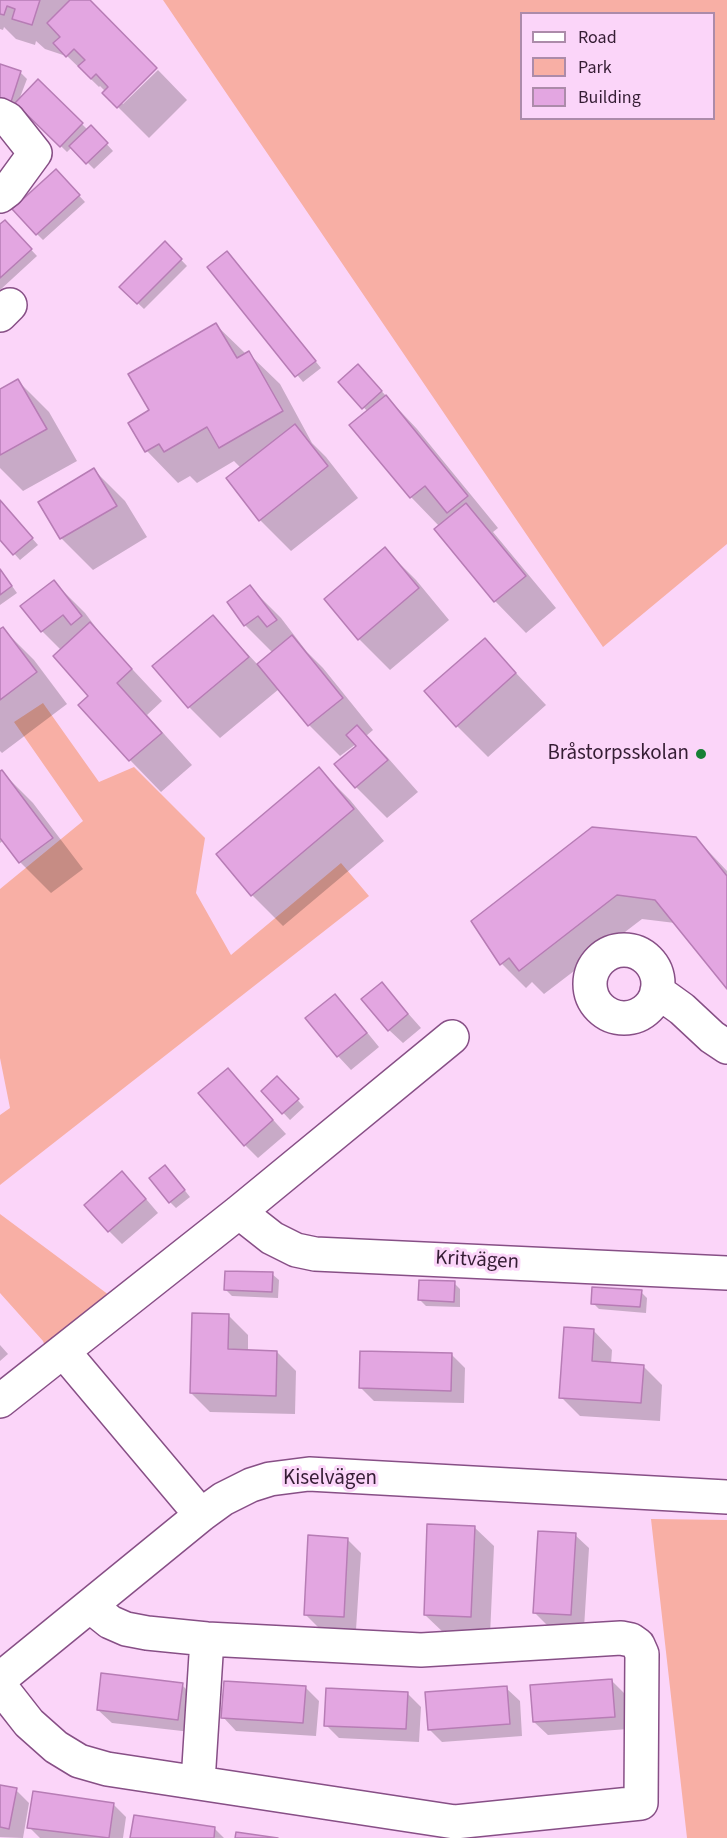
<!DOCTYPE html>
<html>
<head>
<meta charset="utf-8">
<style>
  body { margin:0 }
  #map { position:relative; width:727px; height:1838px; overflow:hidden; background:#fbd5f9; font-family:"Source Sans 3",sans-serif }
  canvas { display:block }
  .legend { position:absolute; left:520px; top:12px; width:195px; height:108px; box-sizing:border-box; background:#fbd5f9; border:2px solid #ac8baa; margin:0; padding:8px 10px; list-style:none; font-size:18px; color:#351d34 }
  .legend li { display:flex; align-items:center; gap:12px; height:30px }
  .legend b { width:30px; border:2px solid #ac8baa }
</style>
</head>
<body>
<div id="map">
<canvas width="727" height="1838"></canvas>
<ul class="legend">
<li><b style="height:8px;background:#fff"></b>Road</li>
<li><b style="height:16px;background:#f8afa5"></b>Park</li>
<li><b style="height:16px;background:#e3a6e1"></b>Building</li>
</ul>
</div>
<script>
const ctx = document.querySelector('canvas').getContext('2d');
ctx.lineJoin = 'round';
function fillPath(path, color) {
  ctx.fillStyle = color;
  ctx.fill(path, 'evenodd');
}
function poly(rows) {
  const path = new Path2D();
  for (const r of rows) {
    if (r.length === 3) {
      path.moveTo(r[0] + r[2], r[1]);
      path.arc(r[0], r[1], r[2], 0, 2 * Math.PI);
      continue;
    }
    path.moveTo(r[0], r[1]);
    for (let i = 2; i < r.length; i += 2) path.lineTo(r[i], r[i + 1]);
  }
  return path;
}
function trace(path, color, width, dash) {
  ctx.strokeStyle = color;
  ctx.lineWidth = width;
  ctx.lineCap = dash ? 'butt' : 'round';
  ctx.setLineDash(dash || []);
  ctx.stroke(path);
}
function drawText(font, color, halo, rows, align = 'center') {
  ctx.font = font + ' "Source Sans 3",sans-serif';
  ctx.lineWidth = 6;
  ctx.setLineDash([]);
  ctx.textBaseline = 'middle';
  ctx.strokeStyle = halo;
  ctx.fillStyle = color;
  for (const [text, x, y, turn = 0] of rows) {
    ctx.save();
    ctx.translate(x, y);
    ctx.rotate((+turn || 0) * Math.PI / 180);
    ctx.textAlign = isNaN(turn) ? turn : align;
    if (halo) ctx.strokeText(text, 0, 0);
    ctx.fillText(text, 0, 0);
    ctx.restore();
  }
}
fillPath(poly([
  [163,0,727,0,727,544,603,647],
  [522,14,714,14,714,118,522,118],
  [43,703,99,782,134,767,205,838,196,893,231,955,341,863,369,896,0,1185,0,1115,10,1108,0,1058,0,889,83,821,14,722],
  [0,1214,117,1301,50,1359,43,1341,0,1293],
  [651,1519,727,1520,727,1838,687,1838]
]), '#f8afa5');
fillPath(poly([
  [0,0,88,0,121,102,123,104,158,70,187,100,149,138,104,93,106,92,100,86,99,87,64,53,63,55,45,49,36,41,35,45,16,39,4,27,3,30,0,29],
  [0,66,20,72,27,79,19,100,38,81,88,130,91,127,113,151,94,169,72,147,67,152,18,104,17,108,0,102],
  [62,177,85,202,43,240,37,234],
  [5,222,37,256,0,290,0,226],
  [165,243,187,266,144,309,121,287],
  [227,253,321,368,303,382,209,267],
  [216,325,246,354,248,353,280,384,312,443,326,457,358,498,291,551,260,520,241,468,234,461,197,483,190,476,178,483,147,451,130,423,151,411],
  [358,366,417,429,498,528,493,532,556,608,526,633,495,601,436,529,439,526,411,497,352,425,368,412,340,382],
  [18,381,49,412,77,461,23,491,0,468,0,391],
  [94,470,125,501,147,537,93,570,61,538,40,502],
  [0,501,38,545,20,560,0,538],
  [385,549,416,580,449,620,390,670,359,639],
  [0,569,17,593,0,605],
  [54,582,85,613,106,641,162,701,147,715,192,765,161,792,130,760,80,705,90,696,61,650,42,631],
  [250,587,281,618,307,652,323,668,373,730,366,736,388,758,418,792,387,818,356,787,337,764,358,747,356,744,340,756,309,725,279,689,220,738,189,707,213,617,258,665,273,653,245,625,229,603],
  [3,629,34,660,67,704,2,753,0,751,0,631],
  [485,640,546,705,488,757,457,726],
  [319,769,350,800,384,841,283,926,252,895],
  [0,772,2,772,33,803,83,869,51,893,20,862,4,840,0,843],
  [696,838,727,871,727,987,675,923,642,919,544,994,532,982,526,988,502,964,473,922],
  [382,984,421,1028,403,1043,389,1030],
  [335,996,348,1009,379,1047,351,1070,338,1056,307,1018],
  [228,1070,286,1134,258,1158,245,1145],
  [277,1078,304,1107,290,1120,263,1091],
  [171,1173,190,1197,176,1208,170,1202],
  [135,1186,158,1213,122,1244,109,1231],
  [272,1274,279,1280,278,1298,232,1296,225,1289],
  [454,1283,460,1289,460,1307,426,1306,419,1299],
  [641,1292,647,1298,646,1313,599,1309,593,1303],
  [229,1316,248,1335,248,1351,277,1352,296,1371,295,1414,210,1412,191,1393],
  [593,1330,612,1350,611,1364,643,1366,662,1385,660,1421,580,1416,561,1397],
  [0,1345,8,1354,0,1361],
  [452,1355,465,1368,464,1403,374,1401,361,1388],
  [474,1527,494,1546,490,1636,445,1634,425,1615],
  [575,1535,589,1548,584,1628,548,1626,535,1613],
  [347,1539,361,1553,356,1630,319,1628,305,1614],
  [612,1681,625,1694,628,1729,548,1735,534,1722],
  [182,1685,195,1698,191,1732,112,1723,98,1710],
  [305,1687,319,1701,316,1736,236,1731,223,1717],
  [506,1688,520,1701,522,1736,442,1742,429,1729],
  [408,1694,421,1707,419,1742,339,1738,326,1725],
  [0,1787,16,1790,29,1803,23,1838,0,1837],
  [113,1804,126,1817,123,1838,40,1838,29,1827],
  [214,1828,224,1838,132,1838]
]), '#0003');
const building = poly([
  [0,0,40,0,32,25,12,19,15,9,7,6,4,15,0,14,0,0],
  [70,0,90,0,157,68,117,108,102,93,108,87,96,74,91,79,78,66,85,60,74,49,66,57,53,43,60,37,47,23,70,0],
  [0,64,21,71,11,102,0,99,0,64],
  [38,79,83,123,60,147,15,103,38,79],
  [91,125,108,143,86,164,69,146,91,125],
  [56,169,80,195,36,235,12,209,56,169],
  [5,220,32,249,0,278,0,224,5,220],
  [165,241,182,259,137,304,119,287,165,241],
  [227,251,316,361,295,377,207,267,227,251],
  [216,323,237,358,249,351,283,411,219,448,207,427,164,452,159,444,145,452,128,423,149,410,128,374,216,323],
  [358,364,382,391,362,409,338,382,358,364],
  [18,379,47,429,0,455,0,389,18,379],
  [386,395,468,496,447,513,425,486,410,498,349,425,386,395],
  [295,424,328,466,259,521,226,478,295,424],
  [94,468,117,506,60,539,38,502,94,468],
  [0,500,33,538,13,555,0,540,0,500],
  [466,503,526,576,494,602,434,529,466,503],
  [385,547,419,588,358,640,324,599,385,547],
  [0,569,12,586,0,595,0,569],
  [54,580,82,616,71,625,63,615,41,632,20,606,54,580],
  [250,585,277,620,267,627,258,616,244,626,227,602,250,585],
  [213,615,249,657,188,708,152,666,213,615],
  [90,622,132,669,117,683,162,733,129,761,78,705,88,696,53,656,90,622],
  [3,627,37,672,0,700,0,629,3,627],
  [292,635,343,698,308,726,257,664,292,635],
  [485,638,516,673,456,727,424,691,485,638],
  [357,725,388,760,355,788,334,764,356,746,346,735,357,725],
  [319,767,354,809,251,896,216,854,319,767],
  [2,770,53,838,19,863,0,838,0,771,2,770],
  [592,827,696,837,727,876,727,989,655,900,617,895,519,971,509,958,500,965,471,921,592,827],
  [382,982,408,1014,388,1031,361,999,382,982],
  [335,994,367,1033,337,1057,305,1018,335,994],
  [228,1068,273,1120,244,1146,198,1093,228,1068],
  [277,1076,299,1099,282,1114,261,1091,277,1076],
  [165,1165,185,1190,169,1203,149,1178,165,1165],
  [122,1171,146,1199,108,1232,84,1205,122,1171],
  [225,1271,273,1272,272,1292,224,1290,225,1271],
  [419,1280,455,1281,454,1302,418,1300,419,1280],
  [592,1287,642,1290,640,1307,591,1304,592,1287],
  [192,1313,229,1314,228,1349,277,1351,276,1396,190,1393,192,1313],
  [564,1327,594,1329,592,1361,644,1365,641,1403,559,1398,564,1327],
  [360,1351,452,1353,451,1391,359,1388,360,1351],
  [427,1524,475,1526,471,1617,424,1615,427,1524],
  [538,1531,576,1533,571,1615,533,1613,538,1531],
  [308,1535,348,1538,344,1617,304,1615,308,1535],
  [101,1673,183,1683,178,1720,97,1710,101,1673],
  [612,1679,615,1717,533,1722,530,1685,612,1679],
  [224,1681,306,1686,303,1723,221,1718,224,1681],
  [507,1686,510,1724,428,1730,425,1692,507,1686],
  [326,1688,408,1692,406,1729,324,1726,326,1688],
  [0,1785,17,1788,9,1829,0,1827,0,1785],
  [33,1791,114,1803,109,1838,27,1828,33,1791],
  [134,1815,215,1827,214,1838,130,1838,134,1815],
  [236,1832,278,1838,235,1838,236,1832]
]);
fillPath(building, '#e3a6e1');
trace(building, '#b77cb5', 1.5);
const minor = poly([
  [0,115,8,119,35,153,8,190,0,196],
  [0,315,10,305],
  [624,984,34],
  [657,991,682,1009,712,1037,727,1047],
  [239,1212,272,1238,296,1250,315,1254,727,1273],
  [63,1351,201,1515],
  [0,1401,239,1212,452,1037],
  [0,1679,201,1515,223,1499,251,1485,270,1479,309,1474,727,1497],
  [0,1686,29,1723,56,1747,79,1761,107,1769,455,1822,641,1803,642,1654,638,1645,631,1640,621,1638,421,1650,207,1639,147,1633,126,1629,110,1622,90,1606],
  [198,1782,207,1639]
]);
trace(minor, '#874f86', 36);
trace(minor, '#fff', 33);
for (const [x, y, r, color] of [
  [701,754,6,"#178035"]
]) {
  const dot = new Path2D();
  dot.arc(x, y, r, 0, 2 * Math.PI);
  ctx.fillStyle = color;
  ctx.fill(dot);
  trace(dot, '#fbd5f9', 2);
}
drawText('21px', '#351d34', '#fbd5f9', [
  ["Bråstorpsskolan",689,754]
], 'right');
drawText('21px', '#351d34', '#fbd5f9', [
  ["Kritvägen",477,1261,3],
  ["Kiselvägen",330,1479]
]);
</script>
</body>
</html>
